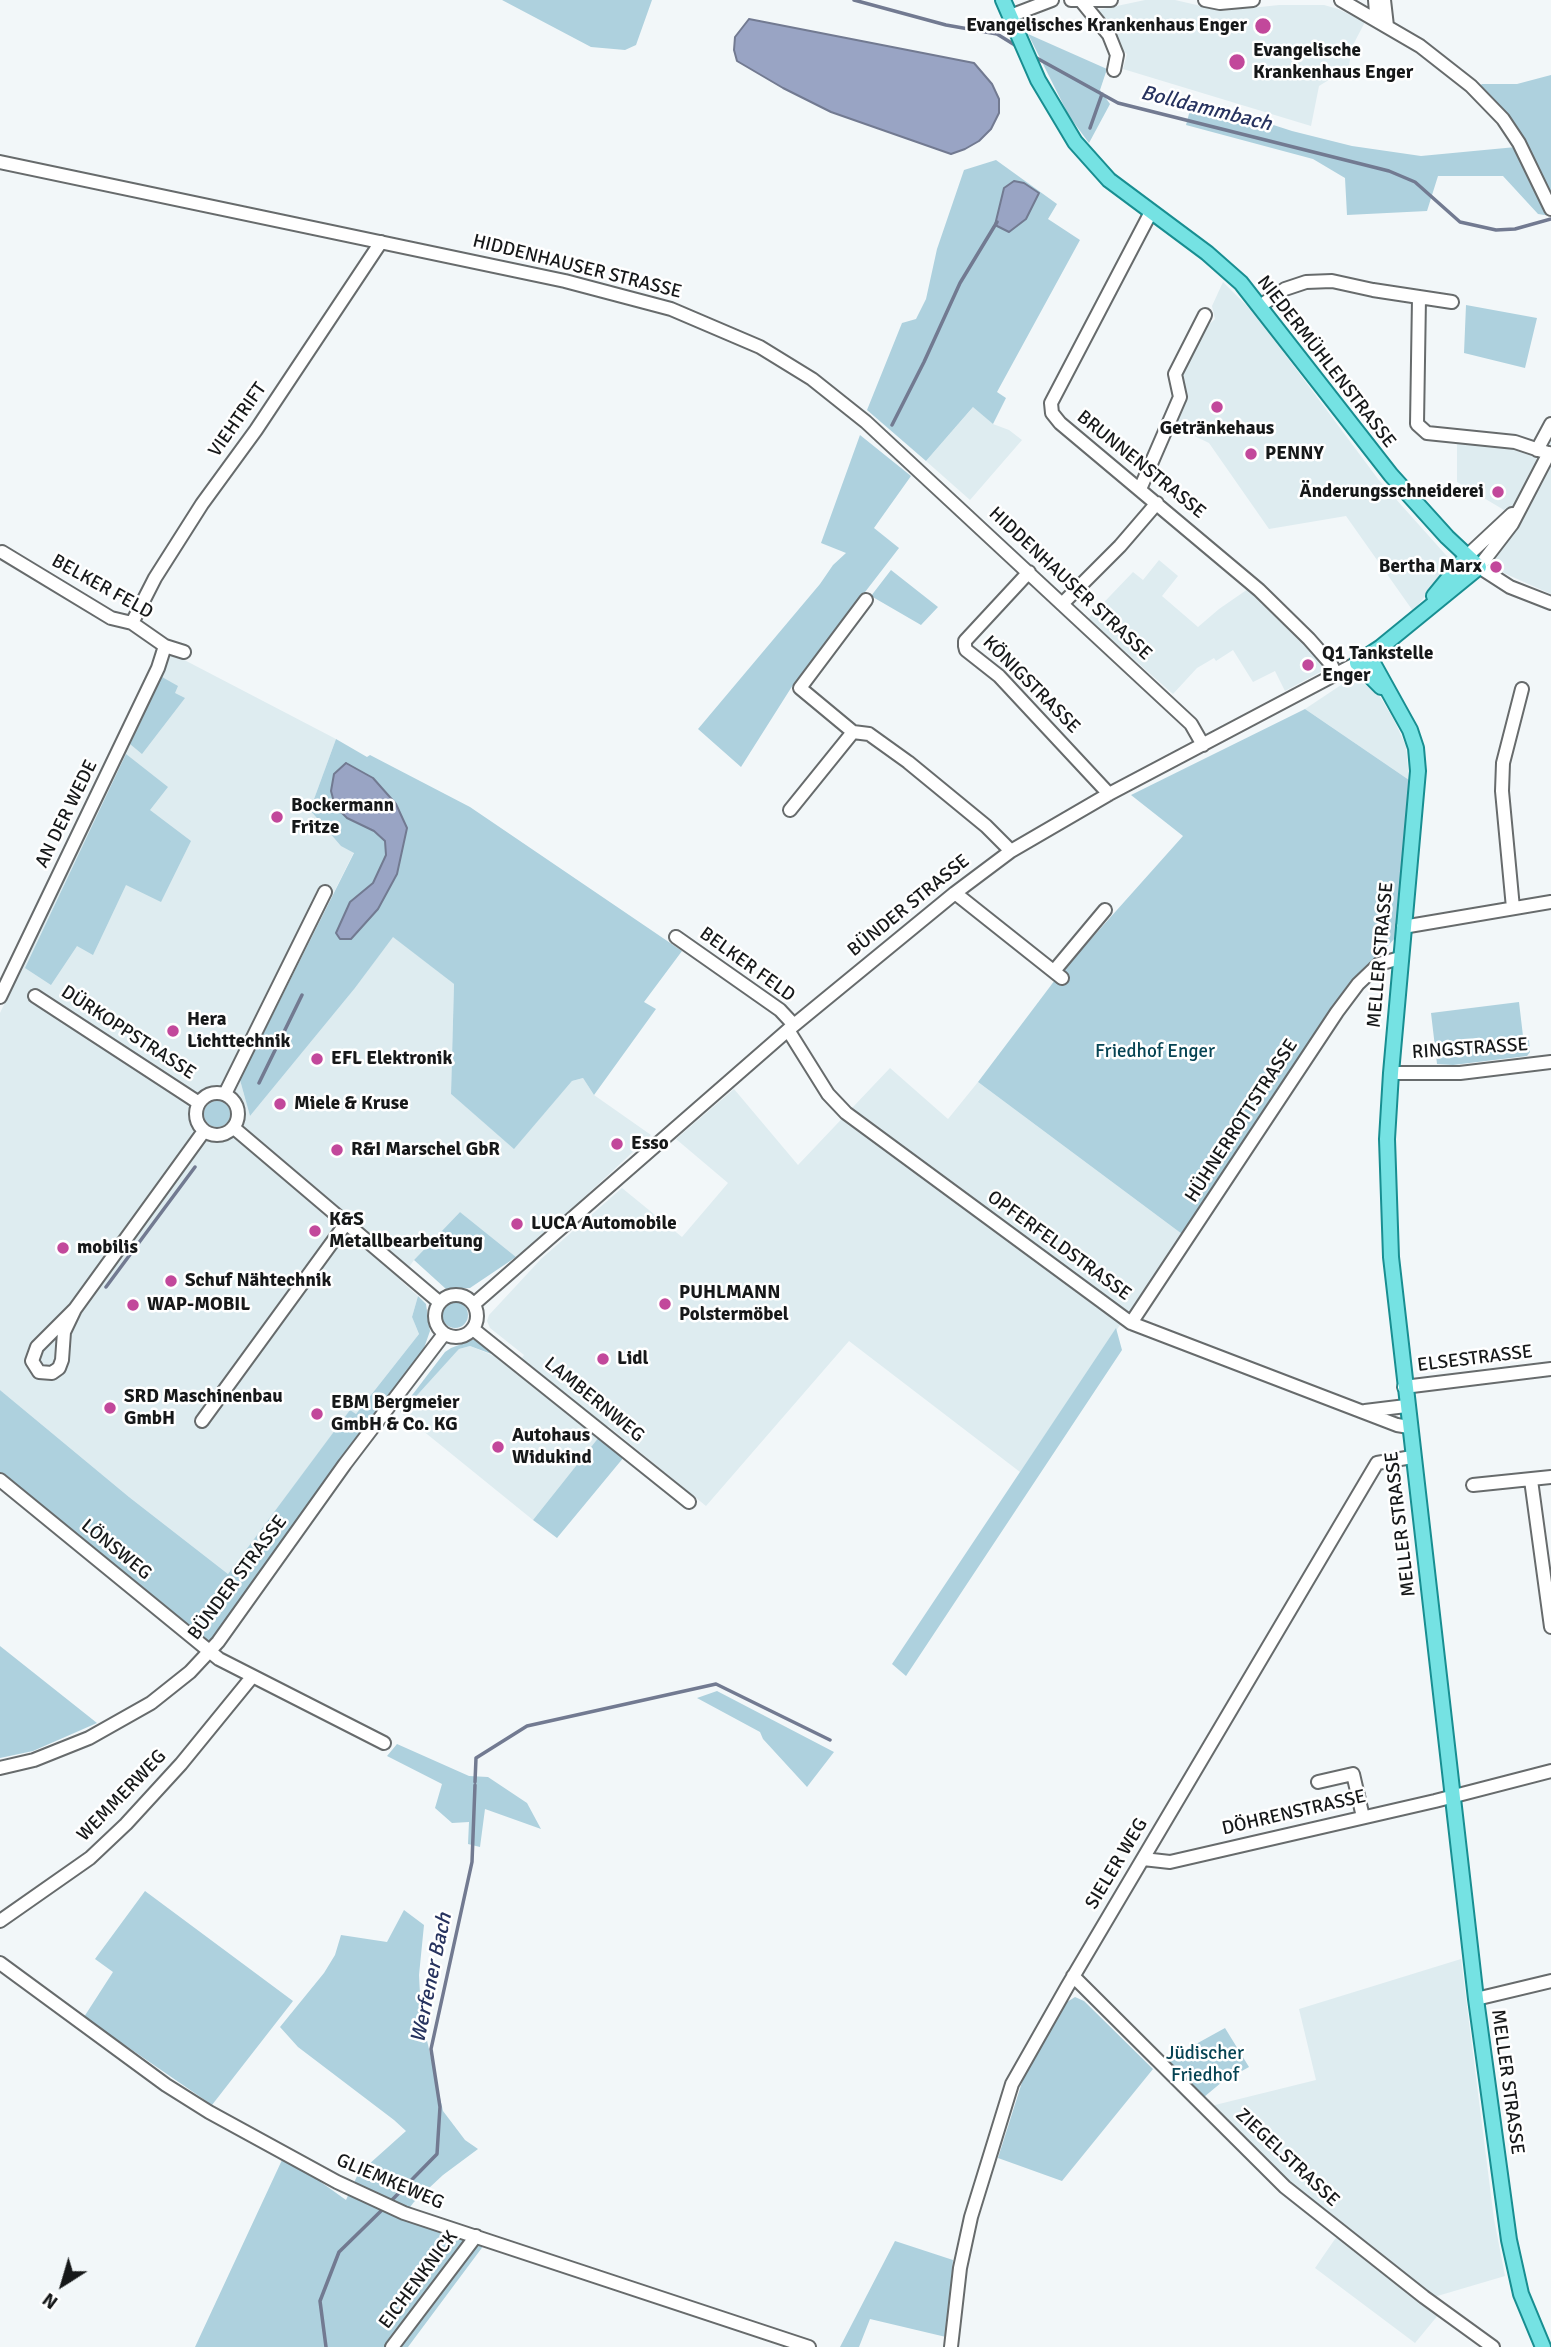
<!DOCTYPE html>
<html>
<head>
<meta charset="utf-8">
<style>
  body { margin:0 }
  #map { position:relative; width:1551px; height:2347px; overflow:hidden; background:#f2f7f9; font-family:Signika,sans-serif }
  canvas { display:block }
  .north { position:absolute; left:28px; top:2249px; width:70px; height:70px; -webkit-text-stroke:5px #fff; paint-order:stroke; rotate:217deg; font-size:19px; font-weight:700; line-height:28px; text-align:center; color:#161819 }
  .north::after { content:''; display:block; margin:auto; width:24px; height:32px; background:#161819; clip-path:polygon(50% 0,100% 100%,50% 72%,0 100%) }
</style>
</head>
<body>
<div id="map">
<canvas width="1551" height="2347"></canvas>
<div class="north">N</div>
</div>
<script>
const ctx = document.querySelector('canvas').getContext('2d');
ctx.lineJoin = 'round';
function fillPath(path, color) {
  ctx.fillStyle = color;
  ctx.fill(path, 'evenodd');
}
function poly(rows) {
  const path = new Path2D();
  for (const r of rows) {
    if (r.length === 3) {
      path.moveTo(r[0] + r[2], r[1]);
      path.arc(r[0], r[1], r[2], 0, 2 * Math.PI);
      continue;
    }
    path.moveTo(r[0], r[1]);
    for (let i = 2; i < r.length; i += 2) path.lineTo(r[i], r[i + 1]);
  }
  return path;
}
function trace(path, color, width, dash) {
  ctx.strokeStyle = color;
  ctx.lineWidth = width;
  ctx.lineCap = dash ? 'butt' : 'round';
  ctx.setLineDash(dash || []);
  ctx.stroke(path);
}
function drawText(font, color, halo, rows, align = 'center') {
  ctx.font = font + ' Signika,sans-serif';
  ctx.lineWidth = 5;
  ctx.setLineDash([]);
  ctx.textBaseline = 'middle';
  ctx.strokeStyle = halo;
  ctx.fillStyle = color;
  for (const [text, x, y, turn = 0] of rows) {
    ctx.save();
    ctx.translate(x, y);
    ctx.rotate((+turn || 0) * Math.PI / 180);
    ctx.textAlign = isNaN(turn) ? turn : align;
    if (halo) ctx.strokeText(text, 0, 0);
    ctx.fillText(text, 0, 0);
    ctx.restore();
  }
}
fillPath(poly([
  [1145,0,1175,0,1223,11,1279,5,1324,5,1338,9,1365,22,1353,45,1346,80,1332,78,1319,86,1311,126,1123,69,1127,54,1118,47,1098,14,1098,10],
  [1223,282,1255,314,1378,479,1453,563,1413,611,1346,516,1269,529,1209,443,1174,426,1185,396,1180,371,1198,335,1215,319,1212,306],
  [974,406,993,424,1009,430,1022,440,970,500,926,461],
  [1551,431,1551,594,1497,570,1493,564,1495,556,1515,526,1504,510,1457,482,1457,443,1513,446,1535,453],
  [1159,560,1178,576,1162,596,1198,627,1219,609,1248,589,1317,656,1326,669,1285,691,1275,671,1253,682,1233,650,1216,661,1214,658,1197,668,1173,694,1088,619,1133,572,1143,580],
  [169,652,336,739,310,810,354,852,240,1080,250,1116,355,988,393,936,454,984,451,1094,514,1148,572,1081,583,1078,594,1095,651,1135,532,1246,516,1257,460,1212,414,1260,400,1280,418,1296,412,1317,419,1334,356,1414,350,1411,228,1574,129,1497,0,1390,0,1013],
  [1350,679,1364,684,1379,695,1394,720,1406,746,1409,780,1305,709],
  [890,1068,948,1119,978,1082,1182,1234,1020,1472,849,1341,706,1506,608,1426,533,1520,401,1413,459,1349,470,1346,501,1359,522,1358,524,1355,490,1328,487,1321,489,1315,541,1259,622,1188,682,1237,728,1183,676,1139,734,1089,798,1165],
  [1461,1959,1494,2219,1505,2276,1434,2297,1439,2314,1415,2343,1315,2268,1335,2239,1344,2232,1288,2188,1211,2106,1316,2080,1299,2009]
]), '#deecf0');
fillPath(poly([
  [502,0,652,0,636,45,625,50,591,47],
  [1028,34,1107,69,1100,90,1110,104,1089,143,1069,116],
  [1551,75,1551,198,1514,122,1477,88,1482,84,1517,84],
  [1193,99,1292,131,1352,146,1421,156,1516,147,1551,216,1538,214,1503,176,1438,176,1427,211,1347,215,1345,178,1313,159,1186,125],
  [996,160,1057,204,1048,219,1080,240,997,392,1006,398,993,424,973,407,926,461,867,410,902,323,916,319,926,299,937,249,964,170],
  [1466,305,1537,318,1525,368,1464,353],
  [860,435,911,476,874,528,899,548,791,688,741,767,698,729,820,584,833,565,846,553,821,543],
  [891,570,938,607,921,625,871,596],
  [162,677,178,686,175,693,185,698,142,754,130,744],
  [1305,709,1409,780,1395,938,1335,1006,1182,1234,978,1082,1058,976,1183,836,1131,795],
  [336,739,367,757,370,755,470,807,682,951,644,1002,656,1009,594,1095,583,1078,572,1081,514,1149,451,1094,454,984,393,937,355,988,250,1116,240,1080,354,853,341,846,310,810],
  [126,754,168,787,150,810,191,841,161,902,126,885,93,955,77,946,51,985,25,968],
  [1519,1002,1523,1036,1529,1040,1530,1052,1527,1056,1453,1065,1437,1064,1431,1013],
  [217,1114,13],
  [460,1212,516,1257,470,1288,446,1289,414,1260],
  [418,1296,426,1304,430,1331,424,1348,212,1641,206,1641,189,1628,0,1472,0,1390,129,1497,228,1574,350,1410,356,1414,419,1334,412,1317],
  [455,1315,13],
  [1116,1328,1122,1350,906,1676,892,1664],
  [475,1339,502,1358,470,1346,459,1349,401,1413,400,1411,445,1352,451,1348],
  [599,1437,624,1457,557,1538,533,1520],
  [0,1646,97,1723,33,1751,0,1758],
  [717,1691,834,1752,807,1787,763,1739,760,1732,697,1698],
  [397,1744,469,1776,488,1777,527,1803,541,1829,485,1809,480,1847,468,1844,469,1822,452,1823,435,1808,442,1784,387,1756],
  [145,1891,293,2001,212,2105,84,2017,113,1972,95,1959],
  [404,1910,424,1925,419,1975,421,2014,443,2111,465,2140,478,2149,443,2175,414,2202,403,2216,484,2245,408,2347,195,2347,282,2160,318,2180,346,2200,358,2174,406,2131,394,2120,298,2047,280,2027,324,1973,335,1955,341,1935,387,1942],
  [1075,1997,1084,2001,1153,2069,1062,2181,998,2158,1023,2079,1067,2002],
  [1225,2028,1249,2067,1222,2082,1204,2097,1167,2060],
  [895,2241,953,2260,946,2337,870,2319,859,2347,840,2347]
]), '#aed1de');
const water = poly([
  [749,19,974,63,992,84,999,99,999,113,991,129,979,141,965,149,951,154,831,112,783,88,737,61,734,50,735,37,749,19],
  [1014,181,1024,183,1039,193,1026,219,1009,232,995,225,1004,188,1014,181],
  [346,763,373,778,396,804,407,828,397,874,378,909,351,939,340,939,336,933,350,902,373,883,386,855,385,841,374,831,347,818,335,806,331,791,334,774,346,763]
]);
fillPath(water, '#99a4c4');
trace(water, '#727a91', 2);
trace(poly([
  [854,0,946,25,997,34,1018,47],
  [1033,56,1118,103,1389,171,1415,182,1460,222,1496,230,1515,229,1551,219],
  [1090,128,1102,94],
  [892,425,924,362,960,283,997,222],
  [259,1083,302,995],
  [106,1287,195,1167],
  [475,1782,476,1758,527,1726,716,1684,830,1740],
  [390,2202,437,2154,440,2107,431,2049,472,1862,475,1785],
  [326,2347,320,2301,339,2252,383,2209]
]), '#727a91', 3.5);
const minor = poly([
  [1071,0,1111,0],
  [1205,0,1220,3,1253,0],
  [1341,0,1420,46,1471,86,1503,119,1519,143,1551,209],
  [1375,0,1376,13,1380,22],
  [1384,0,1387,26],
  [1082,2,1109,35,1117,55,1114,70],
  [1010,16,1052,0],
  [0,162,565,281,671,309,760,347,812,379,866,422,1191,724,1203,745],
  [1151,212,1051,403,1052,413,1060,423,1259,590,1309,639,1331,664,1336,675],
  [1419,298,1417,424,1427,433,1515,442,1551,454],
  [1260,306,1285,289,1306,282,1332,281,1373,290,1452,302],
  [1537,450,1551,424],
  [1549,453,1512,524,1479,567,1510,587,1551,603],
  [1140,489,1180,397,1175,374,1205,315],
  [2,552,111,618,132,623,165,646,184,652],
  [1466,557,1512,514],
  [1029,572,965,641,965,646,966,650,999,676,1109,794],
  [1063,603,1120,546,1157,503],
  [132,623,155,578,202,504,256,430,381,242],
  [853,732,800,688,866,600],
  [790,810,853,732,869,734,908,762,986,826,1011,851],
  [955,893,1062,978],
  [1513,908,1502,791,1503,763,1522,689],
  [1403,927,1551,902],
  [676,937,780,1010,794,1025],
  [1054,971,1105,910],
  [35,996,199,1103],
  [0,997,158,668,165,646],
  [788,1030,828,1094,846,1113,1131,1323,1397,1425,1409,1427],
  [1391,1073,1460,1073,1551,1062],
  [217,1114,21],
  [225,1094,325,892],
  [234,1128,439,1302],
  [456,1316,21],
  [474,1304,788,1030,955,893,1011,851,1109,794,1357,663],
  [75,1309,64,1332,62,1360,59,1368,52,1373,39,1372,32,1361,37,1347,75,1309,204,1131],
  [1131,1323,1337,1012,1358,984,1379,964,1400,958],
  [473,1329,689,1502],
  [1404,1387,1551,1369],
  [1365,1411,1406,1406],
  [202,1421,347,1222],
  [0,1480,219,1659,384,1743],
  [1531,1480,1551,1627],
  [1473,1485,1551,1477],
  [0,1768,34,1760,89,1738,151,1703,190,1672,218,1642,345,1464,444,1334],
  [1318,1782,1353,1774,1363,1817],
  [1143,1859,1170,1862,1435,1801,1551,1771],
  [0,1921,90,1858,126,1824,181,1764,252,1677],
  [0,1963,166,2085,209,2112,337,2182,404,2213,809,2347],
  [1073,1976,1285,2187,1424,2297,1493,2347],
  [1476,1999,1551,1981],
  [392,2347,476,2236],
  [951,2347,960,2268,971,2217,1012,2084,1067,1987,1377,1463,1412,1457]
]);
const major = poly([
  [1003,0,1038,80,1075,142,1109,180,1207,253,1241,283,1391,475,1447,537,1479,567,1381,647,1357,663,1381,687],
  [1434,596,1466,557],
  [1369,656,1410,730,1416,748,1418,771,1391,1073,1387,1139,1391,1257,1476,1999,1509,2240,1521,2294,1543,2347]
]);
trace(minor, '#676b6c', 16);
trace(major, '#188e91', 18);
trace(minor, '#fff', 12);
trace(major, '#75e2e3', 14);
for (const [x, y, r, color] of [
  [1263,26,9,"#c2489b"],
  [1237,62,9,"#c2489b"],
  [1217,407,7,"#c2489b"],
  [1251,454,7,"#c2489b"],
  [1498,492,7,"#c2489b"],
  [1496,567,7,"#c2489b"],
  [1308,665,7,"#c2489b"],
  [277,817,7,"#c2489b"],
  [173,1031,7,"#c2489b"],
  [317,1059,7,"#c2489b"],
  [280,1104,7,"#c2489b"],
  [617,1144,7,"#c2489b"],
  [337,1150,7,"#c2489b"],
  [517,1224,7,"#c2489b"],
  [315,1231,7,"#c2489b"],
  [63,1248,7,"#c2489b"],
  [171,1281,7,"#c2489b"],
  [665,1304,7,"#c2489b"],
  [133,1305,7,"#c2489b"],
  [603,1359,7,"#c2489b"],
  [110,1408,7,"#c2489b"],
  [317,1414,7,"#c2489b"],
  [498,1447,7,"#c2489b"]
]) {
  const dot = new Path2D();
  dot.arc(x, y, r, 0, 2 * Math.PI);
  ctx.fillStyle = color;
  ctx.fill(dot);
  trace(dot, '#fff', 2.5);
}
drawText('bold 19px', '#161819', '#fff', [
  ["Evangelisches Krankenhaus Enger",1247,26,"right"],
  ["Evangelische",1253,51],
  ["Krankenhaus Enger",1253,73],
  ["Getränkehaus",1217,429,"center"],
  ["PENNY",1265,454],
  ["Änderungsschneiderei",1484,492,"right"],
  ["Bertha Marx",1482,567,"right"],
  ["Q1 Tankstelle",1322,654],
  ["Enger",1322,676],
  ["Bockermann",291,806],
  ["Fritze",291,828],
  ["Hera",187,1020],
  ["Lichttechnik",187,1042],
  ["EFL Elektronik",331,1059],
  ["Miele & Kruse",294,1104],
  ["Esso",631,1144],
  ["R&I Marschel GbR",351,1150],
  ["K&S",329,1220],
  ["Metallbearbeitung",329,1242],
  ["LUCA Automobile",531,1224],
  ["mobilis",77,1248],
  ["Schuf Nähtechnik",185,1281],
  ["PUHLMANN",679,1293],
  ["Polstermöbel",679,1315],
  ["WAP-MOBIL",147,1305],
  ["Lidl",617,1359],
  ["SRD Maschinenbau",124,1397],
  ["GmbH",124,1419],
  ["EBM Bergmeier",331,1403],
  ["GmbH & Co. KG",331,1425],
  ["Autohaus",512,1436],
  ["Widukind",512,1458]
], 'left');
drawText('19px', '#161819', '#fff', [
  ["HIDDENHAUSER STRASSE",577,267,14],
  ["NIEDERMÜHLENSTRASSE",1326,362,52],
  ["VIEHTRIFT",238,420,-55],
  ["BRUNNENSTRASSE",1141,465,39],
  ["HIDDENHAUSER STRASSE",1070,584,43],
  ["BELKER FELD",102,587,29],
  ["KÖNIGSTRASSE",1031,685,45],
  ["AN DER WEDE",67,814,-64],
  ["BÜNDER STRASSE",909,906,-39],
  ["MELLER STRASSE",1381,955,-85],
  ["BELKER FELD",747,965,36],
  ["DÜRKOPPSTRASSE",128,1033,33],
  ["RINGSTRASSE",1470,1049,-4],
  ["HÜHNERROTTSTRASSE",1242,1121,-57],
  ["OPFERFELDSTRASSE",1059,1246,36],
  ["ELSESTRASSE",1475,1359,-7],
  ["LAMBERNWEG",594,1400,39],
  ["MELLER STRASSE",1401,1524,-97],
  ["LÖNSWEG",116,1550,39],
  ["BÜNDER STRASSE",238,1578,-53],
  ["WEMMERWEG",122,1796,-46],
  ["DÖHRENSTRASSE",1294,1813,-13],
  ["SIELER WEG",1117,1864,-59],
  ["MELLER STRASSE",1507,2082,82],
  ["ZIEGELSTRASSE",1287,2158,43],
  ["GLIEMKEWEG",390,2182,23],
  ["EICHENKNICK",419,2280,-53]
]);
drawText('19px', '#054353', '#fff', [
  ["Friedhof Enger",1155,1052],
  ["Jüdischer",1205,2054],
  ["Friedhof",1205,2076]
]);
drawText('italic 21px', '#27335f', '#fff', [
  ["Bolldammbach",1206,109,14],
  ["Werfener Bach",432,1978,-78]
]);
</script>
</body>
</html>
